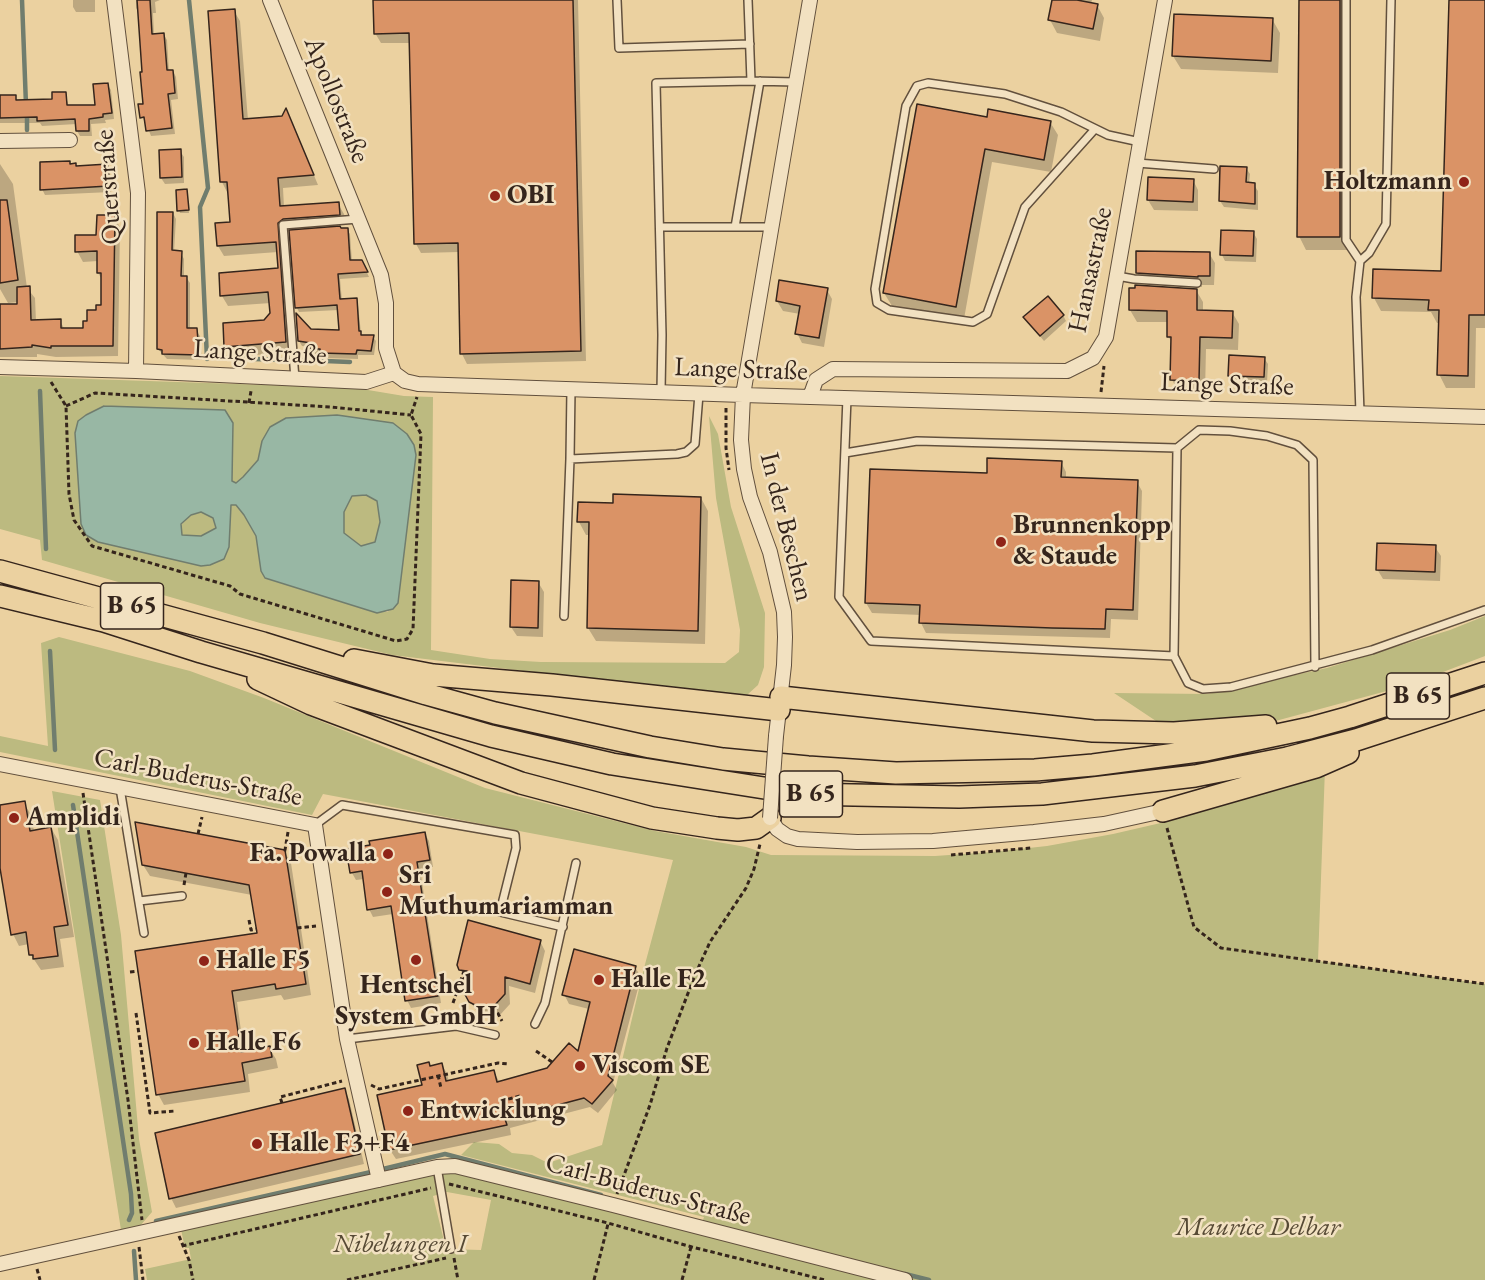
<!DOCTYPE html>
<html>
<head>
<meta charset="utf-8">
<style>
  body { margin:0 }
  canvas { display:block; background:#ebd1a0 }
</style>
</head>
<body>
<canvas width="1485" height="1280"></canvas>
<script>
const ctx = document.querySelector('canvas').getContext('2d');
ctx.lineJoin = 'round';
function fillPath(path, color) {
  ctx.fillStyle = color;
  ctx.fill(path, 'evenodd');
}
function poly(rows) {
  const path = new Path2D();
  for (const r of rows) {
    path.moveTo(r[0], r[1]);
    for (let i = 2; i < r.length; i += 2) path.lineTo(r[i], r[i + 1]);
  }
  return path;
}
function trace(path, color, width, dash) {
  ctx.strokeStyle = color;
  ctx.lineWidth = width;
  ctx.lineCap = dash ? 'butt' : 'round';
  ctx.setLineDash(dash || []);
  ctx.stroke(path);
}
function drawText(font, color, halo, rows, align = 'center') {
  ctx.font = font + ' "EB Garamond",serif';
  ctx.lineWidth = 5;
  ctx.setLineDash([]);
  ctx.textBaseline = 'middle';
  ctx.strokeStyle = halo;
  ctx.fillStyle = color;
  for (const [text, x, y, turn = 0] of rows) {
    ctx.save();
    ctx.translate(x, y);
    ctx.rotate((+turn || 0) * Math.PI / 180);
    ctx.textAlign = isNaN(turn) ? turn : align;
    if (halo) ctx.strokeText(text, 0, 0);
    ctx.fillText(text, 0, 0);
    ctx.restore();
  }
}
fillPath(poly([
  [0,376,356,388,404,396,433,397,431,650,490,659,541,662,725,663,739,652,740,630,716,498,709,416,718,434,731,507,765,613,764,667,758,685,747,695,714,694,392,655,260,623,42,560,40,540,0,529],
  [78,421,233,423,232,482,236,483,243,477,258,460,262,441,416,455,398,603,392,609,387,612,261,571,256,536,244,515,236,505,231,505,210,565,201,566,98,542,81,524,75,433],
  [366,495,377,501,380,522,375,542,361,546,344,533,344,512,352,496],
  [201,512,214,518,216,528,201,536,182,536,181,525,191,515],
  [1485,616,1485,656,1409,685,1268,723,1174,733,1114,693,1208,694,1327,668,1450,630],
  [59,637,190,671,264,698,485,788,655,831,746,847,771,855,935,856,992,852,1047,846,1113,834,1165,822,1174,814,1325,768,1318,961,1485,984,1485,1280,147,1280,145,1269,191,1259,189,1248,185,1248,180,1225,454,1166,700,1228,704,1217,461,1155,474,1142,499,1144,512,1153,532,1155,548,1163,602,1145,644,968,673,860,323,794,312,815,0,752,0,736,48,746,41,643],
  [447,1192,491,1200,481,1250,446,1249,433,1196],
  [52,791,100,800,121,935,139,1139,152,1212,140,1226,121,1230]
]), '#bcba80');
const water = poly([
  [104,406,225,410,233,423,232,481,236,483,243,477,258,460,262,441,270,427,286,418,337,415,393,423,407,434,414,445,416,455,398,603,393,609,377,613,265,578,261,571,256,536,244,515,236,505,231,505,229,547,224,559,210,565,201,566,98,542,86,535,81,524,75,433,78,421,86,415,104,406],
  [366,495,377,501,380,522,375,542,361,546,344,533,344,512,352,496,366,495],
  [201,512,213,518,216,528,201,536,182,535,181,524,191,515,201,512]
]);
fillPath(water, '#98b7a4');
trace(water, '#707d6e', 1.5);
fillPath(poly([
  [73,0,95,0,95,12,76,12,73,7],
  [136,0,160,0,155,2,156,13,153,13,154,35,164,35,167,40,169,72,173,71,176,77,178,99,171,100,175,134,151,136,146,123,142,117,144,105,140,14,136,8],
  [375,0,578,0,586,361,467,364,462,354,459,252,421,253,416,244,411,43,381,43,375,33],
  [1054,0,1092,0,1091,4,1097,5,1104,18,1100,41,1057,33,1050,20],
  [1300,0,1342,0,1349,11,1347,250,1306,250,1299,236],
  [1451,0,1485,0,1485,328,1476,328,1475,388,1446,388,1439,374,1440,323,1437,323,1431,312,1381,311,1374,298,1374,271,1442,272],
  [234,11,240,21,248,120,283,118,286,111,291,120,318,185,283,188,284,207,338,204,344,214,345,225,338,225,341,230,347,229,350,234,352,262,364,266,369,277,340,279,342,301,356,300,358,305,361,333,363,336,373,337,376,341,374,355,358,355,358,359,324,358,322,354,315,354,312,347,302,346,299,341,310,331,340,332,339,310,299,312,297,308,290,228,283,234,291,352,232,357,226,346,264,322,272,313,271,303,228,306,222,296,279,269,278,252,224,256,218,246,232,223,230,192,227,192,222,182],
  [1272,19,1280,33,1278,73,1181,69,1173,56],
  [107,84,111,90,114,119,105,120,106,123,91,124,92,136,80,136,77,131,77,124,42,126,40,123,0,123,0,126,0,96,15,97,18,102,54,100,65,93,69,107,96,106],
  [988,119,1050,122,1058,135,1051,172,992,162,964,319,892,306,884,293],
  [180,151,184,157,184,183,165,184,161,178],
  [0,164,13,184,27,288,35,298,36,321,60,321,65,330,85,329,102,306,103,281,98,273,98,261,83,262,77,251,98,236,114,217,120,227,118,356,56,357,37,354,37,357,0,357,0,305,19,306,19,302,8,303,0,289],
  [70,165,75,165,77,167,107,166,110,172,111,192,45,195,42,189],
  [1246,168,1250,174,1249,184,1254,185,1258,191,1258,210,1224,207,1220,201],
  [1193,180,1198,190,1198,211,1154,210,1148,200],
  [187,191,189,213,180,213,179,210],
  [173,213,176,219,174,252,181,253,184,259,184,277,186,277,190,283,190,329,196,330,200,336,202,360,167,359,158,349],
  [1222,231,1253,232,1257,239,1256,262,1225,261,1222,255],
  [1137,252,1209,253,1215,263,1214,285,1202,285,1202,287,1143,283,1137,273],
  [827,290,832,299,824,347,802,343,797,333,800,314,783,311,777,301],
  [1196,290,1203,302,1203,312,1232,312,1239,324,1238,350,1206,349,1205,393,1179,392,1172,380,1173,344,1168,336,1169,322,1137,322,1130,310],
  [1063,315,1066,321,1044,341,1029,323],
  [1264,358,1268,364,1267,383,1233,381,1230,375],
  [1061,462,1066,472,1066,479,1137,482,1142,491,1138,620,1111,619,1110,638,926,633,921,623,921,615,872,613,866,603,871,471,988,475],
  [701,498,708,511,705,644,596,641,588,628,591,535,586,535,579,522,614,505],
  [1435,547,1441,556,1440,581,1383,579,1377,569],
  [538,582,544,592,543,637,517,636,511,627],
  [24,803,31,815,34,831,51,828,58,840,74,937,60,939,64,967,41,970,31,955,29,944,19,946,13,934,0,859,0,807],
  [425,834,429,841,433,867,420,869,441,1003,411,1008,407,1000,393,914,373,917,369,909,364,879,356,880,352,873],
  [284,851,291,863,311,995,284,1000,281,995,237,1002,244,1052,269,1048,276,1059,278,1068,248,1074,250,1092,164,1105,158,1094,259,934,252,895,150,876,143,865],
  [540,941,545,951,535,993,509,986,510,1004,500,1015,488,1017,477,1012,464,991,465,978,460,969],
  [635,967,641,977,613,1083,617,1090,598,1113,590,1107,510,1128,511,1135,396,1159,390,1150,424,1087,430,1067,442,1064,447,1074,449,1082,494,1072,500,1083,548,1070,579,1054,589,1009,569,1004,564,994],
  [344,1089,349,1099,364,1164,176,1208,171,1198]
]), '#0003');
trace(poly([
  [22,0,26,105],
  [189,0,208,188,200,207,207,359],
  [27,114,27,130],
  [224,358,285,360],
  [300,360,350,362],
  [40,391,46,549],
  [50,651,55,750],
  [73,805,131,1194,132,1213,129,1220],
  [383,1169,445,1154,601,1195],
  [156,1221,371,1172],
  [134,1251,136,1280],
  [905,1274,929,1280]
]), '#707d6e', 4.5);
const building = poly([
  [137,0,150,0,152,34,164,33,167,70,173,70,175,93,168,94,172,128,146,131,144,117,140,118,138,104,143,104,140,72,142,72,137,0],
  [373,0,573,0,581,351,460,354,458,243,414,244,409,33,374,34,373,0],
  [1052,0,1077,0,1098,4,1093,29,1048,20,1052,0],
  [1299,0,1340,0,1340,237,1297,237,1299,0],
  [1449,0,1485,0,1485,315,1469,315,1468,376,1437,375,1439,310,1428,310,1429,300,1372,298,1373,269,1441,271,1449,0],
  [235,9,243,119,282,116,286,108,314,175,278,178,280,206,339,202,340,215,283,219,278,223,286,342,224,347,223,323,264,320,270,313,268,292,220,296,219,273,278,268,276,242,217,246,215,223,230,222,227,182,220,182,208,11,235,9],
  [1174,14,1273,18,1271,61,1172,56,1174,14],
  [108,83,112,113,103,114,103,117,89,119,89,131,76,131,75,119,37,121,37,117,0,118,0,95,16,95,16,100,52,99,52,92,66,92,67,105,95,105,93,84,108,83],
  [917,104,987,117,988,109,1051,121,1044,160,985,149,956,307,883,293,917,104],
  [181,149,182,177,160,178,159,150,181,149],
  [70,161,70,164,76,163,76,166,108,164,109,186,40,190,40,162,70,161],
  [1220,166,1247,167,1246,182,1255,183,1255,204,1219,201,1220,166],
  [1148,177,1194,179,1193,202,1147,200,1148,177],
  [187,189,189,210,177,211,176,190,187,189],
  [0,200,7,200,18,280,0,283,0,200],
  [157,212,173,212,172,250,182,251,181,276,187,276,187,328,197,328,199,355,162,354,162,350,157,349,157,212],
  [97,215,115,215,113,346,51,346,51,348,32,345,32,347,0,349,0,304,17,304,17,287,30,286,31,320,61,319,61,328,83,328,83,321,87,321,87,310,96,310,96,305,101,305,101,273,97,273,97,251,75,252,75,235,96,235,97,215],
  [340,226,341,228,348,228,350,260,362,260,368,272,338,274,340,299,357,298,359,331,361,331,361,335,374,335,371,351,357,350,356,354,320,353,320,349,310,349,311,343,298,341,296,313,311,329,339,330,337,305,295,308,289,230,340,226],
  [1221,230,1254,231,1253,256,1220,255,1221,230],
  [1136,251,1210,252,1210,276,1198,276,1198,277,1136,273,1136,251],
  [779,280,828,288,819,338,795,334,800,306,776,301,779,280],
  [1135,285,1197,289,1197,310,1233,311,1232,338,1200,337,1199,381,1170,380,1171,337,1167,337,1167,311,1129,310,1129,288,1135,288,1135,285],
  [1048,296,1064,315,1040,336,1023,317,1048,296],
  [1229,355,1265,357,1264,377,1228,376,1229,355],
  [987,458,1062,461,1061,477,1138,480,1133,610,1106,609,1105,629,1052,628,919,623,920,605,865,603,870,469,987,473,987,458],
  [613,494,701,497,698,631,587,628,589,522,577,522,578,502,613,503,613,494],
  [1377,543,1436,545,1435,572,1376,570,1377,543],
  [511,580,539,581,538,628,510,627,511,580],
  [25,801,30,831,51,827,68,925,54,927,58,956,33,959,33,955,29,955,26,932,11,935,0,868,0,805,25,801],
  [135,822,285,850,306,984,276,989,275,984,232,991,241,1052,270,1046,272,1057,242,1063,245,1081,156,1095,135,951,257,933,249,885,142,865,135,822],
  [425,832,430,860,417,862,438,996,405,1001,391,906,367,910,362,871,350,873,346,849,370,845,369,841,425,832],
  [468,920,541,940,530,984,505,977,505,994,494,1006,481,1008,469,1002,463,991,462,981,467,971,459,970,457,965,468,920],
  [574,949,636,966,608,1076,613,1080,592,1104,584,1098,505,1119,507,1125,389,1150,377,1095,422,1085,417,1065,429,1062,430,1066,442,1063,446,1081,494,1070,497,1082,547,1068,569,1043,578,1051,590,1002,562,995,574,949],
  [345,1088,360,1154,169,1199,155,1133,345,1088]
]);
fillPath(building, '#da9366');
trace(building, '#35251c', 1.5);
const service = poly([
  [617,0,619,48,750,44],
  [748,0,751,81],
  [1346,0,1346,240,1360,261,1356,297,1360,413],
  [1095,129,1025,207,987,314,973,322,889,310,877,303,875,289,906,106,917,86,928,83,1005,94,1061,112,1108,135,1140,142],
  [1137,163,1214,169],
  [660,227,735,227,760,81],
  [735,227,771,227],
  [1360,261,1369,253,1386,224,1391,0],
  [1117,276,1134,279,1197,283],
  [295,379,283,225,358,219],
  [571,389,570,459,677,454,686,452,695,444,699,394],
  [661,391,662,335,656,83,751,81,796,82],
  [1177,448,1199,430,1230,431,1267,436,1297,445,1313,460,1315,667],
  [845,453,917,441,1177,448,1174,656,871,641,839,597,847,398],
  [564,616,570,459],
  [1174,656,1188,683,1203,689,1231,687,1372,650,1485,610],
  [120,788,144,933],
  [315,825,342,805,515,835,516,848,500,912,563,927],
  [139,901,182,896],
  [535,1024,545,1003,576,863],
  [347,1039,456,1026,495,1035],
  [437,1167,451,1249]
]);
const minor = poly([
  [114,0,138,193,136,371],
  [270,0,381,275,386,303,386,348,394,373],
  [0,141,70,140],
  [0,367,136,371,366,382,394,373,405,381,418,384,743,395,1485,417],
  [810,397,816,380,833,369,1067,371,1093,358,1106,337,1165,0],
  [776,736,784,665,785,637,784,612,770,552,750,497,744,469,741,440,743,395,810,0],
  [0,764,315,825,347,1039,379,1180],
  [770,818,777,829,787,836,798,839,857,842,933,841,1034,832,1104,824,1163,811],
  [0,1264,437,1167,455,1166,613,1205,905,1280]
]);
const trunk = poly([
  [0,571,263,643,426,694,495,713,650,747,723,759,808,767,896,773,1035,770,1093,765,1206,750,1310,728,1350,717,1485,673],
  [0,596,104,621,201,652,491,736,612,764,802,794,959,797,1042,794,1195,776,1287,758,1356,740,1485,698],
  [354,660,433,675,552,685,779,710],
  [258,679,311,704,521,783,652,818,717,828,738,830,756,828,770,818],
  [781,697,1093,731,1174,733,1266,726],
  [1163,811,1316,767,1348,753]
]);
trace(service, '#62503d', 10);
trace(minor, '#62503d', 16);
trace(trunk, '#35251c', 24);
trace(poly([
  [51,382,66,406,69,494,74,520,92,546,230,586,240,594,396,641,407,639,413,629,421,434,411,415,417,397],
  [1101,392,1104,366],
  [249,403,251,391],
  [66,406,95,393,331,407,411,415],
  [726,408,726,448,729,470],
  [83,793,128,1100,142,1220],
  [1167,828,1194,927,1221,948,1485,984],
  [288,832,285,850,305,849],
  [198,834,202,817],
  [951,855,1031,848],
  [184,885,186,873],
  [249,920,251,930,257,929],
  [297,928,316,926],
  [130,972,138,971],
  [453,1003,464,971],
  [494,1006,502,1021],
  [136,1013,150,1113,175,1111],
  [536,1051,552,1062],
  [438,1075,441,1088],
  [371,1085,379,1089,498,1063,509,1064],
  [501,1101,520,1096],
  [282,1103,280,1097,342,1081],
  [449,1184,608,1223,692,1247,825,1280],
  [617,1194,650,1105,667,1048,695,975,710,942,746,888,754,869,760,844],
  [179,1236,189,1260,193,1280],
  [182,1246,431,1188],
  [139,1247,143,1280],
  [454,1258,458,1280],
  [37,1269,40,1280],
  [347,1280,446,1258],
  [594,1280,608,1224],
  [682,1280,691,1247]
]), '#35251c', 3, [4.5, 3]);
trace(service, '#f2e1c1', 7);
trace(minor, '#f2e1c1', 14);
trace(trunk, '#ebd1a0', 21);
const minorBridge = poly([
  [770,818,776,736]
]);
trace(minorBridge, '#62503d', 16, []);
trace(minorBridge, '#f2e1c1', 14);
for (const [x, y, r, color] of [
  [1464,182,6,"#8f2418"],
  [495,196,6,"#8f2418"],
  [1001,542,6,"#8f2418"],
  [14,818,6,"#8f2418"],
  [388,854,6,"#8f2418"],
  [387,892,6,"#8f2418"],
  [416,960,6,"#8f2418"],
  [204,961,6,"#8f2418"],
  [599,980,6,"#8f2418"],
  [194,1043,6,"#8f2418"],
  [580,1066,6,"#8f2418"],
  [408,1111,6,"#8f2418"],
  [257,1144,6,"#8f2418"]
]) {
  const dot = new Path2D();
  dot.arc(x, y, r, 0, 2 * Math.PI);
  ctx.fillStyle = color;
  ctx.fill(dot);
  trace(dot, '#f2e1c1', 2);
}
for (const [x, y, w] of [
  [132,606,63],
  [1418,696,63],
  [811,794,63]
]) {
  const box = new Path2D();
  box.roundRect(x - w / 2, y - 23, w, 46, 4.5);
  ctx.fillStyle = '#f2e1c1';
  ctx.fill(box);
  trace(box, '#35251c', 1.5);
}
drawText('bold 26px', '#35251c', null, [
  ["B 65",132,606],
  ["B 65",1418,696],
  ["B 65",811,794]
]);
drawText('27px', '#35251c', '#f2e1c1', [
  ["Apollostraße",336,100,68],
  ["Querstraße",109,187,-94],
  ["Hansastraße",1091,270,-78],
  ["Lange Straße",260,353,3],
  ["Lange Straße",741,370,2],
  ["Lange Straße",1227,385,2],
  ["In der Beschen",786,527,76],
  ["Carl-Buderus-Straße",198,778,11],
  ["Carl-Buderus-Straße",648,1190,15]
]);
drawText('bold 27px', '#35251c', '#f2e1c1', [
  ["Holtzmann",1452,182,"right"],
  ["OBI",507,196],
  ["Brunnenkopp",1013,526],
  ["& Staude",1013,557],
  ["Amplidi",26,818],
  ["Fa. Powalla",376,854,"right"],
  ["Sri",399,876],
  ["Muthumariamman",399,907],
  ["Halle F5",216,961],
  ["Halle F2",611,980],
  ["Hentschel",416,986,"center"],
  ["System GmbH",416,1017,"center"],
  ["Halle F6",206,1043],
  ["Viscom SE",592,1066],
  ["Entwicklung",420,1111],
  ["Halle F3+F4",269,1144]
], 'left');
drawText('italic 27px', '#574a35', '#f2e1c1', [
  ["Maurice Delbar",1258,1228],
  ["Nibelungen I",400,1245]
]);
</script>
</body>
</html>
